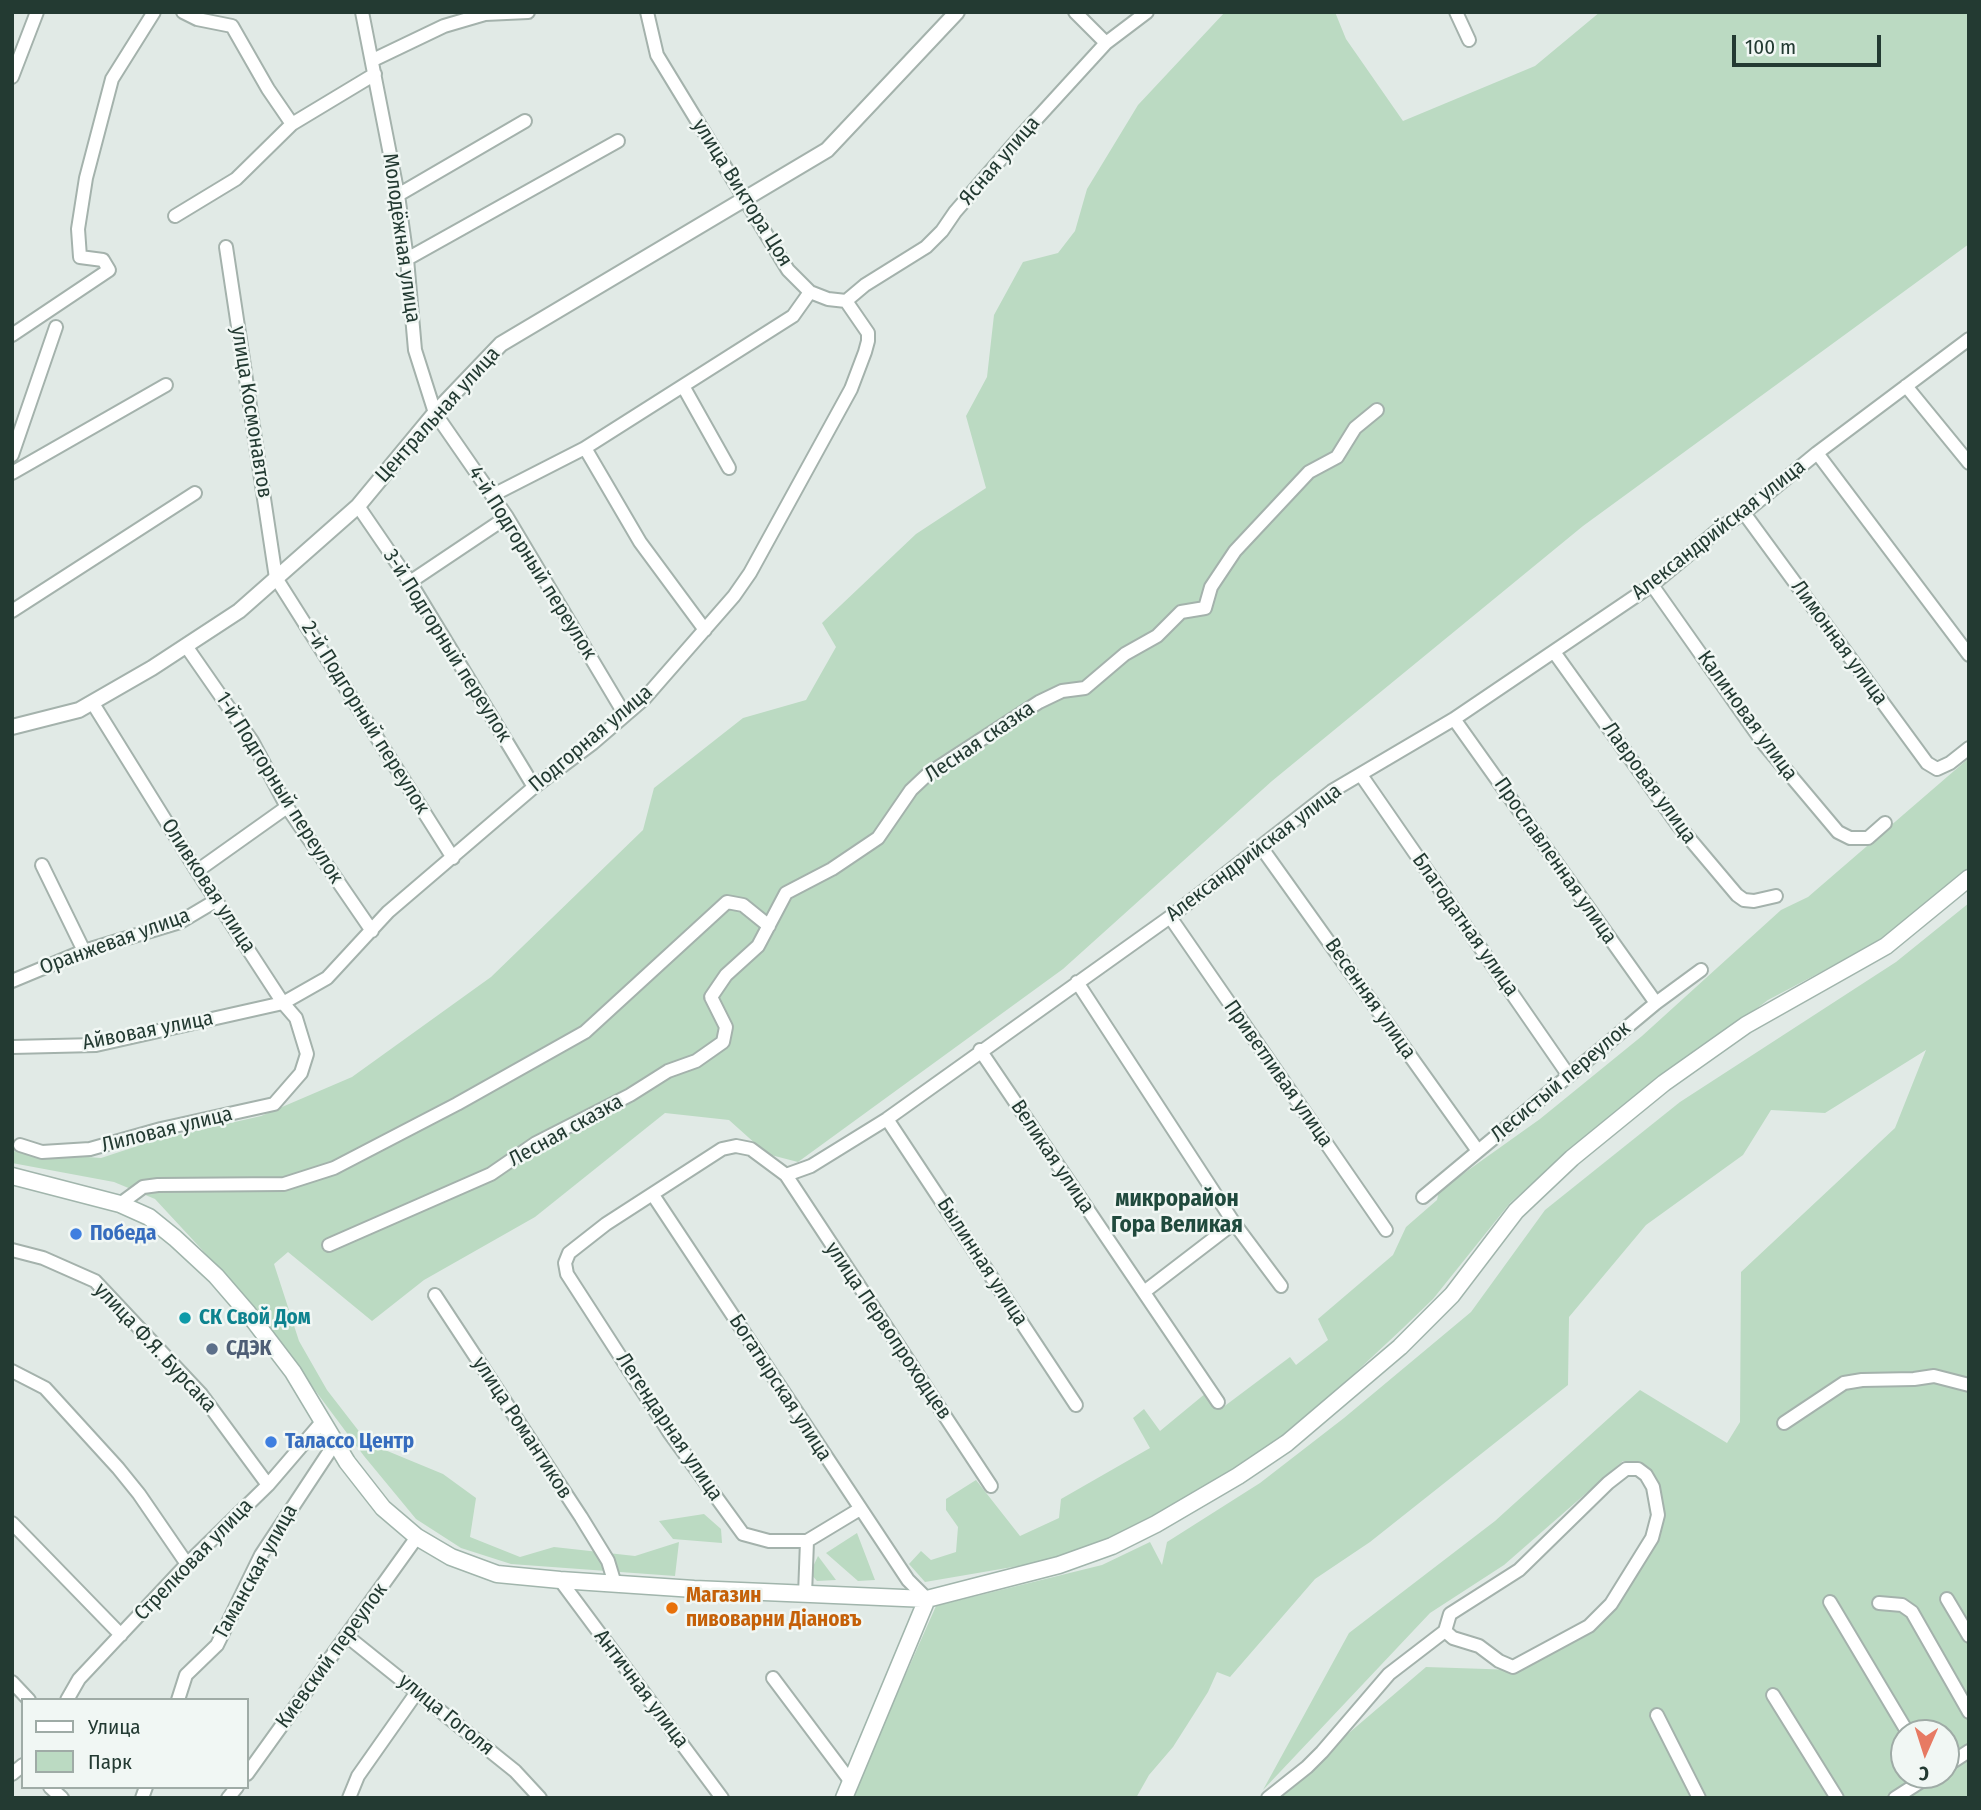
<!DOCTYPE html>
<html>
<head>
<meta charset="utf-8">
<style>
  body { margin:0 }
  #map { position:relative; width:1981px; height:1810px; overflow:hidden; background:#e1eae6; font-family:"Fira Sans Condensed",sans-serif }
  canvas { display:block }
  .frame { position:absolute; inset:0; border:14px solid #233a32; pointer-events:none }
  .legend { position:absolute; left:21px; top:1698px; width:228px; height:91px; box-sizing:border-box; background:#f1f7f4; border:2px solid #9faba6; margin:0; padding:9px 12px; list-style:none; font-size:21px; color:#233a32 }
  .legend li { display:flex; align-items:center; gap:14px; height:35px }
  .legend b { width:35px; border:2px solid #9faba6 }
  .north { position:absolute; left:1890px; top:1719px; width:70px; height:70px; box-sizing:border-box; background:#f1f7f4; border:2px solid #9faba6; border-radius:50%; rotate:183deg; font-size:19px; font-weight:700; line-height:28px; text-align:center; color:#233a32 }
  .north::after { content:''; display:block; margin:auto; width:24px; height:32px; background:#e77a63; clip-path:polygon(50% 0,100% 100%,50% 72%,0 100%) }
  .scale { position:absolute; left:1732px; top:35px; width:149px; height:32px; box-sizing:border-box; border:4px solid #233a32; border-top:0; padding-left:9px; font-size:21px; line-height:24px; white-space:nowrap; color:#233a32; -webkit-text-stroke:5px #f1f7f4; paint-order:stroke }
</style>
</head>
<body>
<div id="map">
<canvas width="1981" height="1810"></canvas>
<div class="frame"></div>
<ul class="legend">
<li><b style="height:9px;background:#fff"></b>Улица</li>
<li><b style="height:19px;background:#bbdac2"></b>Парк</li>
</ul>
<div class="north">С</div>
<div class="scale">100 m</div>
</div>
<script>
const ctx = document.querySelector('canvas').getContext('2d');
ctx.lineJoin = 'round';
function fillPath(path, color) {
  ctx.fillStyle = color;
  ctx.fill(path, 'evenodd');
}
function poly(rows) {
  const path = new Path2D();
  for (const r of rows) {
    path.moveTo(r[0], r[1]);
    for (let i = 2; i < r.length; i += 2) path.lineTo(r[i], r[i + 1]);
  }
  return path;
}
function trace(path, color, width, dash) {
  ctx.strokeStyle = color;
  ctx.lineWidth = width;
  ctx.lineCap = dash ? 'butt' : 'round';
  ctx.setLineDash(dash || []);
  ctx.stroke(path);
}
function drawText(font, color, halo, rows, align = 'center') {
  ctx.font = font + ' "Fira Sans Condensed",sans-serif';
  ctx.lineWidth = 5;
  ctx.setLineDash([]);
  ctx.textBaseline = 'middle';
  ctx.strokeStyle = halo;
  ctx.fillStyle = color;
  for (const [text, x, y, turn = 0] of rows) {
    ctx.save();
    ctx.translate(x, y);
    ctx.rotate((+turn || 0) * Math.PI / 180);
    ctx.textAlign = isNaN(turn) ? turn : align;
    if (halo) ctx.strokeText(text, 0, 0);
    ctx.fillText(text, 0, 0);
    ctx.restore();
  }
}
fillPath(poly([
  [1225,12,1335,12,1346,39,1403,121,1535,66,1600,12,1969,12,1969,244,1583,526,1272,781,1063,969,798,1162,767,1154,729,1120,665,1113,535,1217,424,1280,372,1321,288,1252,274,1264,299,1341,327,1390,368,1443,443,1474,476,1498,470,1537,520,1557,554,1547,635,1556,679,1542,675,1576,511,1564,461,1548,416,1519,364,1456,244,1295,155,1199,114,1182,12,1163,12,1151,101,1158,156,1140,261,1116,352,1077,491,977,643,830,654,788,743,718,806,700,836,647,822,623,916,534,986,488,966,416,987,377,994,315,1023,262,1058,253,1075,231,1087,189,1138,105],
  [1969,758,1969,868,1874,944,1768,1000,1584,1137,1510,1203,1433,1299,1403,1328,1308,1417,1250,1462,1143,1523,1089,1548,1036,1563,925,1582,909,1564,921,1551,931,1560,956,1552,958,1527,946,1510,946,1499,976,1480,1020,1536,1059,1518,1061,1499,1150,1448,1133,1418,1144,1409,1160,1431,1206,1393,1222,1408,1290,1357,1296,1365,1328,1340,1318,1319,1393,1255,1406,1227,1437,1200,1439,1191,1540,1119,1642,1036,1781,910,1808,897],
  [1969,903,1969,1798,1273,1798,1426,1667,1516,1670,1613,1606,1654,1520,1648,1470,1623,1461,1504,1565,1430,1613,1263,1790,1349,1633,1495,1521,1640,1390,1727,1443,1740,1422,1741,1272,1895,1128,1926,1050,1825,1113,1771,1110,1743,1155,1646,1225,1569,1317,1568,1385,1370,1542,1315,1579,1230,1677,1217,1672,1208,1692,1173,1747,1149,1775,1136,1798,851,1798,936,1606,1102,1565,1150,1542,1162,1565,1167,1542,1260,1483,1344,1418,1471,1312,1545,1210,1680,1102,1896,962],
  [1904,1733,1946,1733,1946,1775,1904,1775],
  [704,1514,721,1529,722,1543,673,1539,659,1521],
  [857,1533,875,1580,858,1581,826,1553],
  [818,1556,836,1580,817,1581,810,1573]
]), '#bbdac2');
const minor = poly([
  [183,12,197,19,232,26,268,89,292,124],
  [362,12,398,195,407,259,415,350,435,413,507,517,625,715],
  [1075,12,1106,43],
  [1456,12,1469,40],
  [373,60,444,26,485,14,528,12],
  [12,77,37,12],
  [398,195,525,121],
  [175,216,236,179,292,124,375,74],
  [226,247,276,578,453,858],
  [407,259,618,141],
  [846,301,865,285,926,247,942,231,955,212,1020,137,1106,43,1147,12],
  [12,335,109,270,103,260,80,257,78,229,86,178,112,79,154,12],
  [683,386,729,468],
  [1906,386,1969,463],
  [585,448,640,542,705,630],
  [1817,453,1969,655],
  [12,455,56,327],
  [12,473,166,385],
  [493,495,585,448,793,316,810,292],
  [358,506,410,582,534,787],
  [1744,513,1927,763,1937,769,1950,763,1969,748],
  [410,582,507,517],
  [1652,585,1764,744,1838,832,1850,838,1868,838,1885,823],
  [12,611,195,493],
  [186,646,252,741,287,807,372,931],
  [1554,652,1678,825,1737,895,1744,900,1754,901,1776,896],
  [1454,719,1656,1003],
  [1361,775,1569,1076],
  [1261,847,1478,1151],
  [42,865,84,951],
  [197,871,287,807],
  [1170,917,1386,1230],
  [12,981,84,951,180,922,217,900],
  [1077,982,1234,1223,1281,1286],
  [12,1047,96,1045,283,1003,327,978,388,912,534,787,593,743,644,699,734,596,750,573,851,389,865,352,868,341,868,333,846,301,828,299,810,292,788,270,657,55,647,12],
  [980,1050,1218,1402],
  [887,1119,1076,1405],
  [20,1145,42,1152,90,1149,161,1129,274,1104,301,1073,307,1054,296,1018,283,1003,197,871,92,702],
  [786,1175,991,1486],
  [653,1195,908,1580,927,1599],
  [1423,1197,1656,1003,1701,970],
  [120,1204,143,1187,158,1185,284,1184,334,1168,457,1104,585,1032,727,902,743,905,769,926],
  [329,1245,491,1174,536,1143,630,1095,668,1071,696,1061,723,1042,726,1027,711,997,726,975,758,946,786,893,832,869,878,838,911,790,928,774,1039,702,1062,691,1085,688,1125,654,1157,636,1181,612,1205,608,1211,587,1235,551,1309,472,1337,457,1355,428,1377,410],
  [12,1250,43,1258,95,1281,201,1394,268,1485],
  [1144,1292,1234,1223],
  [435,1295,581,1517,608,1561,615,1584],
  [12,1371,45,1388,118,1468,139,1494,187,1564],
  [1784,1423,1844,1383,1862,1380,1914,1379,1934,1376,1969,1385],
  [12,1523,121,1635],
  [807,1541,769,1541,743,1534,669,1432,567,1274,565,1263,569,1253,606,1224,722,1149,736,1146,751,1149,786,1175,811,1166,887,1119,1170,917,1332,791,1454,719,1652,585,1723,526,1744,513,1817,453,1969,339],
  [807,1541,860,1509],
  [560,1580,722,1798],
  [805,1595,807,1541],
  [1947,1599,1969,1636],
  [1830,1602,1908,1733],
  [1879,1603,1902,1605,1912,1612,1969,1712],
  [348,1637,515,1771,540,1798],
  [773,1678,851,1782],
  [12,1682,29,1700],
  [1773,1695,1837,1798],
  [67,1700,79,1679,187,1564,268,1485,322,1422],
  [178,1700,186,1675,217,1645,261,1555,335,1443],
  [1657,1715,1699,1798],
  [1946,1766,1969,1751],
  [12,1774,23,1765],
  [247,1774,417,1537],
  [50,1787,62,1798],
  [142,1798,146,1787],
  [228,1798,237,1787],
  [349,1798,358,1776,417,1692],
  [1268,1798,1307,1767,1322,1752,1389,1674,1445,1631,1450,1614,1519,1570,1608,1483,1626,1469,1638,1469,1646,1475,1653,1487,1658,1515,1652,1538,1611,1604,1589,1626,1513,1667,1499,1661,1479,1646,1453,1638,1445,1631],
  [1895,1798,1931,1775]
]);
const tertiary = poly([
  [12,727,79,710,152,668,239,611,358,506,435,413,501,344,827,150,957,12]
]);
const secondary = poly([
  [12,1176,120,1204,149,1217,175,1238,216,1276,248,1313,293,1372,347,1462,383,1508,417,1537,451,1557,497,1574,560,1580,694,1589,927,1599,1059,1565,1112,1546,1156,1524,1238,1476,1287,1443,1400,1347,1452,1295,1516,1211,1572,1158,1664,1083,1746,1025,1886,946,1969,878],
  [844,1798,927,1599]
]);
trace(minor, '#a4b2ac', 16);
trace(tertiary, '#a4b2ac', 18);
trace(secondary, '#a1b5ac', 19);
trace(minor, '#fff', 12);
trace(tertiary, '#fff', 14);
trace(secondary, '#fff', 16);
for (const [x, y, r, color] of [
  [76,1234,7,"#3f7fe0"],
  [185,1318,7,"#0f9aa8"],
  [212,1349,7,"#5c6f8a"],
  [271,1442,7,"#3f7fe0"],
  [672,1608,7,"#e8710a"]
]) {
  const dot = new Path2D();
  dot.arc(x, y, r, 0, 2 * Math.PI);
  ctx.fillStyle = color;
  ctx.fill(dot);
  trace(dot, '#f1f7f4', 2.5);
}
drawText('21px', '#233a32', '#f1f7f4', [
  ["Ясная улица",1000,161,-49],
  ["улица Виктора Цоя",742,193,58],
  ["Молодёжная улица",401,238,82],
  ["улица Космонавтов",251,412,81],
  ["Центральная улица",438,415,-48],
  ["Александрийская улица",1719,530,-38],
  ["4-й Подгорный переулок",532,563,58],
  ["Лимонная улица",1839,643,54],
  ["3-й Подгорный переулок",447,646,58],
  ["Калиновая улица",1747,716,54],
  ["2-й Подгорный переулок",365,718,58],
  ["Подгорная улица",591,739,-40],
  ["Лесная сказка",980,742,-34],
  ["Лавровая улица",1649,783,54],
  ["1-й Подгорный переулок",279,788,58],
  ["Александрийская улица",1254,853,-37],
  ["Прославленная улица",1555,861,55],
  ["Оливковая улица",208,886,57],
  ["Благодатная улица",1465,925,55],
  ["Оранжевая улица",115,942,-20],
  ["Весенняя улица",1370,999,55],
  ["Айвовая улица",148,1031,-11],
  ["Приветливая улица",1278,1074,55],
  ["Лесистый переулок",1561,1082,-40],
  ["Лиловая улица",167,1130,-14],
  ["Лесная сказка",566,1131,-29],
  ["Великая улица",1052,1157,56],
  ["Былинная улица",982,1262,57],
  ["улица Первопроходцев",888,1331,56],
  ["улица Ф.Я. Бурсака",155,1348,47],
  ["Богатырская улица",780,1388,57],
  ["Легендарная улица",669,1427,56],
  ["улица Романтиков",522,1428,57],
  ["Стрелковая улица",194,1560,-46],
  ["Таманская улица",256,1572,-61],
  ["Киевский переулок",332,1656,-54],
  ["Античная улица",641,1689,53],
  ["улица Гоголя",446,1715,39]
]);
drawText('bold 21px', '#366cbe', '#f1f7f4', [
  ["Победа",90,1234],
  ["Талассо Центр",285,1442]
], 'left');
drawText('bold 21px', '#0d838f', '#f1f7f4', [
  ["СК Свой Дом",199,1318]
], 'left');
drawText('bold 21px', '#4e5e75', '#f1f7f4', [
  ["СДЭК",226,1349]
], 'left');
drawText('bold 21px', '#c56008', '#f1f7f4', [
  ["Магазин",686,1596],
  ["пивоварни Дiановъ",686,1620]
], 'left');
drawText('bold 23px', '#204a3d', '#f1f7f4', [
  ["микрорайон",1177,1200],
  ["Гора Великая",1177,1226]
]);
</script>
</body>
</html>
